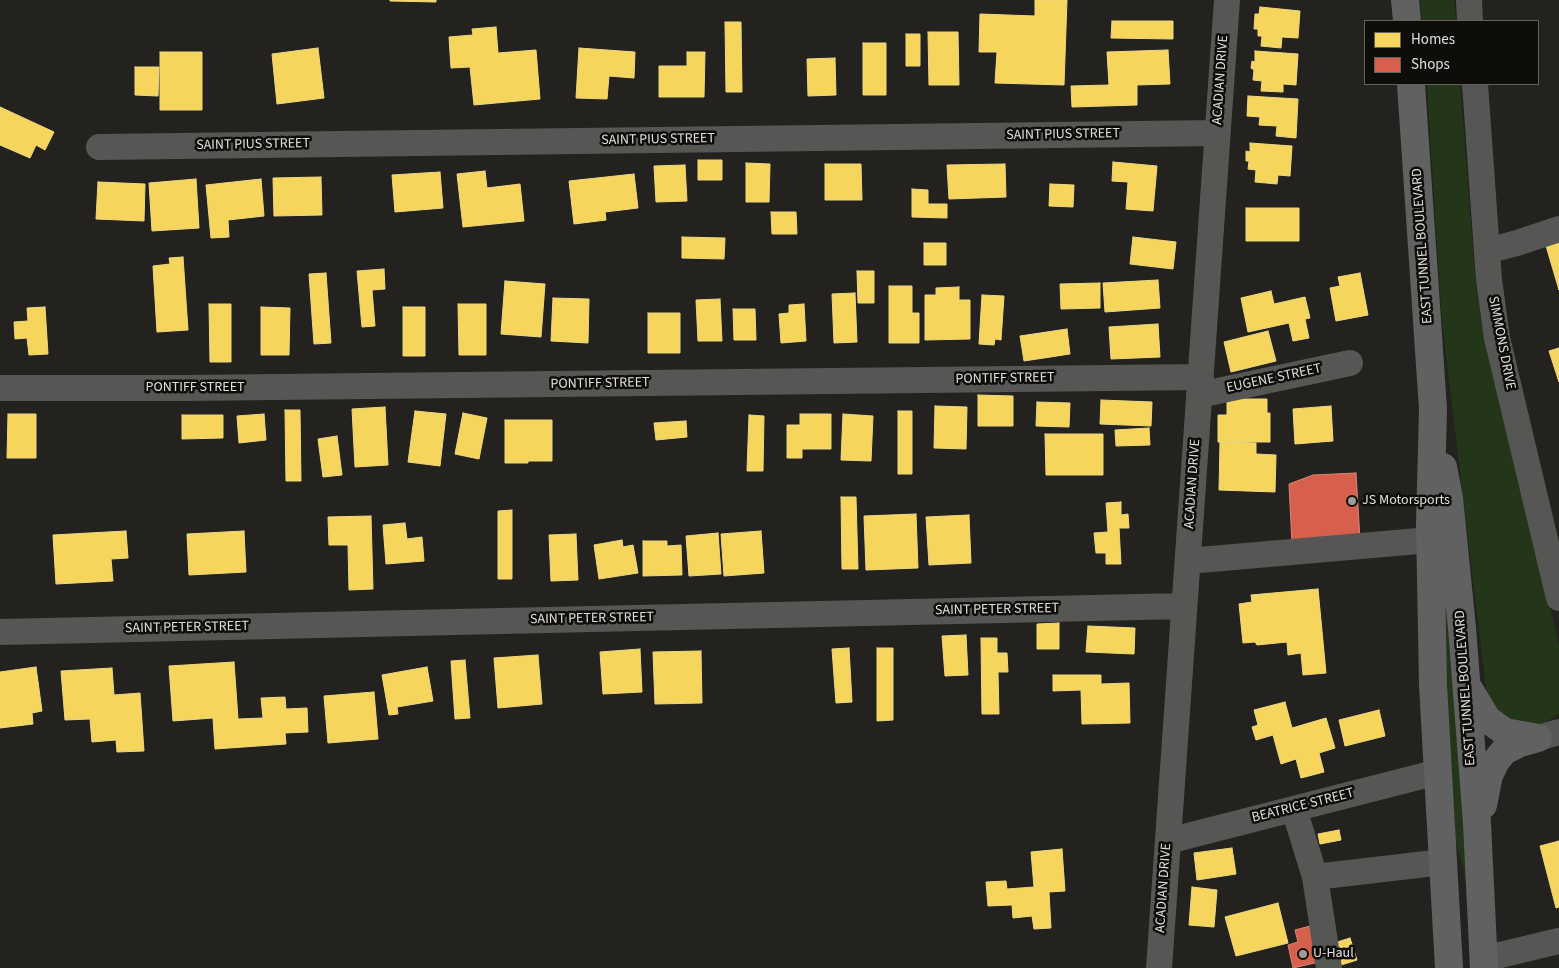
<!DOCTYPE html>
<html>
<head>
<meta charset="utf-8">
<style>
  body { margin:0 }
  #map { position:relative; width:1559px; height:968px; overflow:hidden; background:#24221f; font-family:"Source Sans 3",sans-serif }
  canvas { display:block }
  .legend { position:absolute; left:1364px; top:20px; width:175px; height:65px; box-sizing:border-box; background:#0e0d0a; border:1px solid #62615d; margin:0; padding:6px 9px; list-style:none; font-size:15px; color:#e0deda }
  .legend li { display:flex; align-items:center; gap:10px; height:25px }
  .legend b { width:25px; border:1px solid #62615d }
</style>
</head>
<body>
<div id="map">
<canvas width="1559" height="968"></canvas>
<ul class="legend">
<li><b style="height:14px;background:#f6d55c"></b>Homes</li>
<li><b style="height:14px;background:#d6604d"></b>Shops</li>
</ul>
</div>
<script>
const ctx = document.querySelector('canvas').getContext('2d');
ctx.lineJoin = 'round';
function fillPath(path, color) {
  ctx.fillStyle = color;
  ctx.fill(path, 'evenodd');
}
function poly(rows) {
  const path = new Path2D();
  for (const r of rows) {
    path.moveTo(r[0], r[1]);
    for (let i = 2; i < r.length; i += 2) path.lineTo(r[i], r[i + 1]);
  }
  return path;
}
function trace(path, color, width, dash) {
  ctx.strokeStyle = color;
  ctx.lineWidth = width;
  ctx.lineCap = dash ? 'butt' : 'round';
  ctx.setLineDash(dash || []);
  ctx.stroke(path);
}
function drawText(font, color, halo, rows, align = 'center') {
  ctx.font = font + ' "Source Sans 3",sans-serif';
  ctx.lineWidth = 5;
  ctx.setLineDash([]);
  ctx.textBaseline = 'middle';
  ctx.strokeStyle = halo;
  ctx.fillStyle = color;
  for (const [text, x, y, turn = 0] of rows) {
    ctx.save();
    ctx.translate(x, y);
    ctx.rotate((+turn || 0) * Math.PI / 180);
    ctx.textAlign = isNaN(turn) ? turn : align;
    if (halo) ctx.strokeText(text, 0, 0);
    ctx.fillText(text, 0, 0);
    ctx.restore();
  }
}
fillPath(poly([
  [1420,0,1454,0,1456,21,1422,21],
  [1427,84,1460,84,1476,288,1482,325,1559,644,1559,714,1544,723,1535,725,1506,719,1494,707,1487,696,1446,355,1441,310],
  [1441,493,1457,692,1469,921,1464,870,1452,830,1441,691]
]), '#24361a');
const homes = poly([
  [390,0,436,0,436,2,390,1,390,0],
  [1035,0,1067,0,1064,85,995,83,997,52,979,52,980,14,1035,16,1035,0],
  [1260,7,1300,11,1298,38,1282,37,1281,48,1261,46,1262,36,1258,36,1258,29,1254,29,1255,14,1259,14,1260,7],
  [1112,21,1173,21,1173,39,1111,38,1112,21],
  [725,22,741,22,742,92,726,92,725,22],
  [496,27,498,53,536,50,540,99,474,105,470,67,451,68,449,37,473,35,472,29,496,27],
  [928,32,958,32,959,85,929,85,928,32],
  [906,34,920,34,920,66,906,66,906,34],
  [863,43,886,43,886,95,863,95,863,43],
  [318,48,324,98,277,104,272,54,318,48],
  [579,48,635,52,634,78,609,76,607,99,576,98,579,48],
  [1168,50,1170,84,1137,85,1137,105,1072,107,1071,86,1109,85,1107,52,1168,50],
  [1255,51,1298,54,1296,85,1283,84,1283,92,1261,91,1262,81,1253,80,1254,70,1251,68,1252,61,1255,62,1255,51],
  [160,52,202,52,202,110,160,110,160,52],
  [687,52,705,52,704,97,659,97,659,66,687,66,687,52],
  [835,58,836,95,808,96,807,59,835,58],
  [135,67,159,67,158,96,135,95,135,67],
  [1248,96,1298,99,1296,138,1276,136,1277,126,1259,125,1260,117,1247,116,1248,96],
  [0,107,54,132,45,150,36,145,30,158,0,145,0,107],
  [1250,143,1292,146,1290,176,1278,175,1277,184,1255,182,1256,170,1248,169,1249,161,1246,161,1246,151,1250,152,1250,143],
  [698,160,722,160,722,180,698,180,698,160],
  [1113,162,1157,166,1153,211,1126,209,1128,182,1112,181,1113,162],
  [746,163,770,164,769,202,746,202,746,163],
  [825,164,861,164,862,200,825,200,825,164],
  [1005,164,1006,197,949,199,947,165,1005,164],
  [685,165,687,201,656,202,654,166,685,165],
  [485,171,487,188,520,184,524,221,463,227,457,174,485,171],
  [440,172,443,208,395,212,392,175,440,172],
  [634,174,638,208,605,212,606,220,574,224,569,181,634,174],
  [321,177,322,215,274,216,273,178,321,177],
  [196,179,199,228,152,231,149,183,196,179],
  [261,179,264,216,228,220,229,237,211,238,206,185,261,179],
  [98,182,145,184,144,221,96,219,98,182],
  [1050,184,1074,185,1073,207,1049,206,1050,184],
  [912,189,928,190,928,204,947,204,947,218,912,217,912,189],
  [1246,208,1299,208,1299,241,1246,241,1246,208],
  [771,212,796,212,797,234,772,234,771,212],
  [1559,235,1559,290,1544,239,1559,235],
  [682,237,725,238,724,259,682,258,682,237],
  [1133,237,1176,242,1173,269,1130,264,1133,237],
  [924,243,946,243,946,265,924,265,924,243],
  [183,257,188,330,157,332,153,266,170,264,169,258,183,257],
  [384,269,385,289,372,290,375,326,362,327,357,271,384,269],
  [857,271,874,271,874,303,858,303,857,271],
  [326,273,331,343,314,344,309,274,326,273],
  [1360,273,1368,315,1336,321,1330,288,1340,286,1338,277,1360,273],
  [1158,280,1160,308,1105,312,1103,283,1158,280],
  [505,281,545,284,541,337,501,334,505,281],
  [1100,283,1100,308,1061,309,1060,284,1100,283],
  [889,286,912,286,912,313,919,313,919,343,889,343,889,286],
  [959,287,959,300,970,300,970,339,925,340,925,295,936,295,936,288,959,287],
  [1271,291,1274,304,1305,297,1310,318,1305,319,1309,338,1293,341,1289,323,1248,332,1241,298,1271,291],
  [855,293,857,342,834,343,832,294,855,293],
  [982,295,1004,296,1001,340,995,339,994,345,979,344,982,295],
  [553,298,589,299,588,343,551,341,553,298],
  [720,299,722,341,698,341,696,300,720,299],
  [209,304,231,304,231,362,210,362,209,304],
  [458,304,486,304,486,355,459,355,458,304],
  [804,304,806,341,781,343,779,314,789,313,789,305,804,304],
  [45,307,48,354,29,355,27,338,15,339,14,322,28,321,27,308,45,307],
  [261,307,290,308,289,355,261,355,261,307],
  [403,307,425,307,425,356,403,356,403,307],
  [733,309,755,309,756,340,734,340,733,309],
  [648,313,680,313,680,353,648,353,648,313],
  [1158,324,1160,357,1111,359,1109,327,1158,324],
  [1067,329,1070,354,1024,361,1020,336,1067,329],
  [1268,331,1276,361,1231,372,1224,342,1268,331],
  [1559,348,1559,382,1549,351,1559,348],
  [978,395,1013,396,1013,426,978,426,978,395],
  [1227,399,1267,399,1267,413,1270,413,1270,442,1218,442,1218,415,1227,415,1227,399],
  [1101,400,1152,402,1151,426,1100,424,1101,400],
  [1037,402,1070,403,1069,427,1036,426,1037,402],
  [935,406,967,407,966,449,934,448,935,406],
  [1331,406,1333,441,1295,444,1293,409,1331,406],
  [385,407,388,465,355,467,352,409,385,407],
  [285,410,300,410,301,481,286,481,285,410],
  [415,411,446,414,440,466,408,462,415,411],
  [898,411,912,411,912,474,898,474,898,411],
  [463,413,487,418,479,459,455,454,463,413],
  [8,414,36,414,36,458,7,458,8,414],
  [264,414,266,440,239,443,237,416,264,414],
  [800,414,831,414,831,449,802,449,802,458,787,458,787,425,800,425,800,414],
  [843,414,873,416,871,461,841,460,843,414],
  [182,415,223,415,223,438,182,439,182,415],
  [749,415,764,416,763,471,747,471,749,415],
  [505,420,552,420,552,461,528,461,528,463,505,463,505,420],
  [686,421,687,437,656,440,654,423,686,421],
  [1149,428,1150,445,1116,446,1115,430,1149,428],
  [1045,434,1103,434,1103,475,1046,475,1045,434],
  [337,436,342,475,323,477,318,439,337,436],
  [1220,442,1256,443,1256,454,1276,455,1275,492,1219,490,1220,442],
  [841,497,856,497,858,569,842,569,841,497],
  [1121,502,1121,515,1128,514,1129,528,1119,528,1121,564,1106,564,1106,553,1096,553,1094,533,1108,532,1106,503,1121,502],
  [512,510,512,579,498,579,498,511,512,510],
  [916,514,918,568,866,570,864,516,916,514],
  [969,515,971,563,929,565,926,517,969,515],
  [371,516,373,589,349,590,348,545,329,545,328,517,371,516],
  [405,523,407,539,422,537,424,561,386,564,383,525,405,523],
  [126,531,128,558,111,559,113,581,56,584,53,535,126,531],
  [244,531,246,572,189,575,187,534,244,531],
  [761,531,764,573,724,576,721,534,761,531],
  [718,533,721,574,689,576,686,536,718,533],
  [576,534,578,580,551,581,549,535,576,534],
  [622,540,623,547,633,545,638,573,599,579,594,545,622,540],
  [643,541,667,541,667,546,681,545,682,575,643,576,643,541],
  [1318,589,1326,673,1303,675,1301,653,1288,655,1287,642,1257,645,1255,642,1243,643,1239,604,1252,602,1251,595,1318,589],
  [1059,623,1059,649,1037,649,1037,624,1059,623],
  [1088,626,1135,628,1134,654,1086,652,1088,626],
  [966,635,968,675,945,676,942,636,966,635],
  [981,638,997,638,997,653,1007,653,1008,672,998,672,999,714,982,714,981,638],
  [849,648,852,702,836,703,832,649,849,648],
  [877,648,893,648,893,720,877,721,877,648],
  [640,649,642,692,603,694,600,652,640,649],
  [701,651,702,703,655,704,653,652,701,651],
  [538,655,542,704,498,708,494,658,538,655],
  [465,660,470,718,455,719,451,661,465,660],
  [234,662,238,719,263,718,261,698,285,697,286,709,307,708,308,732,285,733,286,744,215,749,213,718,173,721,169,666,234,662],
  [36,667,42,711,32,713,33,724,0,728,0,672,36,667],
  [427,667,433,701,397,707,398,714,389,715,382,675,427,667],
  [112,668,114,695,140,693,144,751,117,752,116,740,92,742,90,719,65,720,61,671,112,668],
  [1053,675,1101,675,1101,684,1129,683,1130,723,1082,724,1081,690,1053,691,1053,675],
  [374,692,378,739,328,743,324,696,374,692],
  [1285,702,1292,728,1326,718,1335,748,1319,753,1324,772,1301,778,1296,759,1281,764,1273,735,1256,740,1252,727,1258,725,1254,710,1285,702],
  [1379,710,1385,736,1345,746,1339,720,1379,710],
  [1339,830,1341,840,1320,844,1318,834,1339,830],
  [1559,841,1559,907,1556,908,1540,846,1559,841],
  [1232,848,1236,874,1197,880,1194,853,1232,848],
  [1062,849,1065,891,1049,892,1051,928,1034,929,1032,916,1013,918,1012,905,988,906,986,882,1006,881,1007,889,1034,887,1031,852,1062,849],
  [1192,887,1217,890,1214,927,1189,925,1192,887],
  [1278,903,1288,943,1236,956,1225,917,1278,903],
  [1350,938,1357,960,1338,966,1331,944,1350,938]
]);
fillPath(homes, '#f6d55c');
trace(homes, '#efd882', 1);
const shops = poly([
  [1356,473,1360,540,1292,544,1289,484,1313,475,1356,473],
  [1310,926,1319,962,1293,968,1288,945,1298,942,1295,930,1310,926]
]);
fillPath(shops, '#d6604d');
trace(shops, '#d98677', 1);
trace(poly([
  [1469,0,1470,21],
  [1475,84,1489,280,1497,338,1559,598],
  [99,147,1217,133],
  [1487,251,1517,243,1559,229],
  [0,388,184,388,1201,377],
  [1199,395,1350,363],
  [1188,561,1430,540],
  [0,632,1184,606],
  [1538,738,1559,732],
  [1294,809,1315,877,1329,968],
  [1168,841,1438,772],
  [1315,877,1443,862],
  [1484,959,1559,941],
  [1159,968,1227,0]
]), '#565755', 26);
trace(poly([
  [1405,0,1407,21],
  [1411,84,1433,409,1430,524,1433,685,1449,968],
  [1443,467,1449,498,1462,628,1477,823,1484,968],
  [1469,689,1487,719,1505,732,1538,738],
  [1483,805,1489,775,1496,761,1504,751,1520,743,1538,738]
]), '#606160', 28);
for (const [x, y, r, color] of [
  [1352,501,5,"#9e9c99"],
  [1303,954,5,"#9e9c99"]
]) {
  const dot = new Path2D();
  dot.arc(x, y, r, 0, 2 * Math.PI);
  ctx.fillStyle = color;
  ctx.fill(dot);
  trace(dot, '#0e0d0a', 2);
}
drawText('14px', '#e0deda', '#0e0d0a', [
  ["ACADIAN DRIVE",1221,80,-86],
  ["SAINT PIUS STREET",1063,135,-1],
  ["SAINT PIUS STREET",658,140,-1],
  ["SAINT PIUS STREET",253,145,-1],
  ["EAST TUNNEL BOULEVARD",1423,246,-94],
  ["SIMMONS DRIVE",1501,343,79],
  ["PONTIFF STREET",1005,379,-1],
  ["EUGENE STREET",1274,379,-12],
  ["PONTIFF STREET",600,384,-1],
  ["PONTIFF STREET",195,388],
  ["ACADIAN DRIVE",1193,484,-86],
  ["SAINT PETER STREET",997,610,-1],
  ["SAINT PETER STREET",592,619,-1],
  ["SAINT PETER STREET",187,628,-1],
  ["EAST TUNNEL BOULEVARD",1466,688,-94],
  ["BEATRICE STREET",1303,806,-14],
  ["ACADIAN DRIVE",1164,888,-86]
]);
drawText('14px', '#e0deda', '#0e0d0a', [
  ["JS Motorsports",1362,501],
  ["U-Haul",1313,954]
], 'left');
</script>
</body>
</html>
